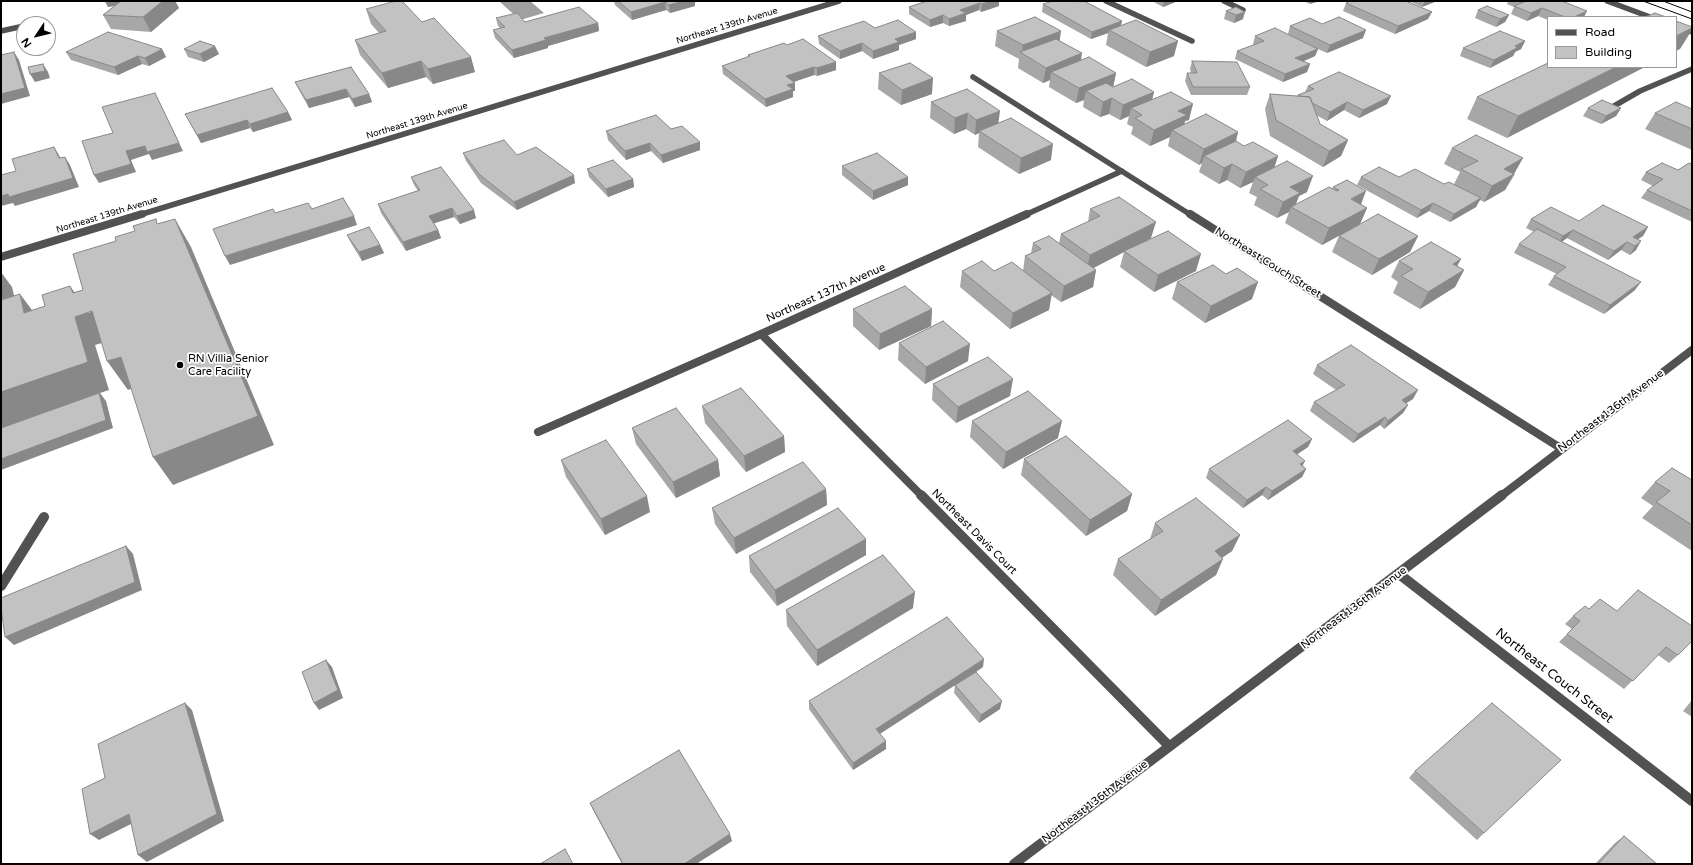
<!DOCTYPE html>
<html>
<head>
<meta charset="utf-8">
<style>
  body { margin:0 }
  #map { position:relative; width:1693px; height:865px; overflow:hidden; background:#fff; font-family:"Varela Round",sans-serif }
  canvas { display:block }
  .frame { position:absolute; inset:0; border:2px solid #000; pointer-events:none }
  .legend { position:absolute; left:1547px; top:16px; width:130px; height:52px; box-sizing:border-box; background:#fff; border:1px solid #999; margin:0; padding:5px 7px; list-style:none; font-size:12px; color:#000 }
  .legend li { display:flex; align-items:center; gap:8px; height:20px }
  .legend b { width:20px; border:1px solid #999 }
  .north { position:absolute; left:16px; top:16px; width:40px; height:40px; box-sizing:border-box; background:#fff; border:1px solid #999; border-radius:50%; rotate:235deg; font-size:11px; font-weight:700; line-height:16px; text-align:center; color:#000 }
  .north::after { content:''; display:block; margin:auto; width:14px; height:18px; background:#000; clip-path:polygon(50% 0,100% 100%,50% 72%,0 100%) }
</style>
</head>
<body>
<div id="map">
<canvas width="1693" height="865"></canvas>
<div class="frame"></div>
<ul class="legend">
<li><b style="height:5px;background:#525252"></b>Road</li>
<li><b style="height:11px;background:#c2c2c2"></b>Building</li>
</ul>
<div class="north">N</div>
</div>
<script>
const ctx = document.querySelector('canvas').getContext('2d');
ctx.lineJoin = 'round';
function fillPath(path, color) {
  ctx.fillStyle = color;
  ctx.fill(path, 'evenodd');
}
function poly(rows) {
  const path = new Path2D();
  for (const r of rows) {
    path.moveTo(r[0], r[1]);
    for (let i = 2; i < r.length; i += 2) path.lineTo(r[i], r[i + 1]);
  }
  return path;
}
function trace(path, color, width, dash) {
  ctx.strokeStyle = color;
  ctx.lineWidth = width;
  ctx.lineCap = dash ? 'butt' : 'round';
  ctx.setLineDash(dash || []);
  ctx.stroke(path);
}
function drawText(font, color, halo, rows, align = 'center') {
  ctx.font = font + ' "Varela Round",sans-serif';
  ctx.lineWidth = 3.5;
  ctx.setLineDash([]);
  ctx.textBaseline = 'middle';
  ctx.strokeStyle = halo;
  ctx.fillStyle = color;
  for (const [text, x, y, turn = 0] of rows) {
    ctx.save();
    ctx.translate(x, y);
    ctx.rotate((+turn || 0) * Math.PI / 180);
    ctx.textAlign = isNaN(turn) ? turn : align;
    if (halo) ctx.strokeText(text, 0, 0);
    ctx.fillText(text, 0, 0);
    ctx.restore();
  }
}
fillPath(poly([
  [504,1,530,1,544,13,520,20,500,2]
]), '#a0a0a0');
trace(poly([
  [1106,1,1192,41],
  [1224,1,1243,10],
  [1614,106,1640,91,1692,69]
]), '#525252', 5.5);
trace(poly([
  [1,586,44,517]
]), '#525252', 10);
trace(poly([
  [1,31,24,26],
  [973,77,1191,215],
  [139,215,839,1],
  [1025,215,1122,171]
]), '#525252', 5.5);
trace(poly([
  [1190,214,1562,449],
  [1,257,142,214],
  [761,334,922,496],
  [538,432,761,334,1027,214],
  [1501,496,1692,350]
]), '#525252', 8);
trace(poly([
  [921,495,1169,746],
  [1399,574,1692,801],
  [1014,864,1502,495]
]), '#525252', 10);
trace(poly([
  [1607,1,1650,17],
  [1676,27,1692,32]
]), '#525252', 5.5);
trace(poly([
  [1643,1,1692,19],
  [1663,1,1692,12]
]), '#000', 1);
fillPath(poly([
  [105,1,175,1,179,8,151,32,111,29,103,15,114,6,108,7],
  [614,1,695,1,695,6,670,13,666,10,632,20,615,5],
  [999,1,999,6,981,12,979,10,966,15,966,21,949,26,943,23,930,27,909,14,909,7],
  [1152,1,1178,1,1163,7],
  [1303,1,1319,1,1310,4],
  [1409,1,1437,1,1422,7],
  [1508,1,1562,1,1584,17,1548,17,1548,20,1538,16,1527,21,1511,14,1514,7,1507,4],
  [1346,3,1428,19,1395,34,1343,11],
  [1043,4,1122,21,1121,25,1174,56,1146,67,1106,45,1108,33,1091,39,1042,12],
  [1236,7,1243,19,1234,23,1224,19,1226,11],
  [366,9,422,22,475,72,433,84,426,77,388,88,360,55,355,40,379,33,371,24],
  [1478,10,1509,15,1505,22,1496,27,1475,18],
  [496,18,525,22,598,23,599,31,548,46,548,48,514,58,495,38,493,30,500,28,498,26],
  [1322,24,1363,38,1327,53,1318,49,1315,56,1303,61,1310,64,1307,72,1283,82,1235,59,1237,51,1254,45,1253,44,1255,36,1288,34,1290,26],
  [875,28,916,39,899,45,899,50,873,59,862,51,840,59,819,44,818,36],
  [997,31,1060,41,1081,60,1116,73,1113,87,1154,92,1152,100,1189,120,1185,121,1184,124,1238,132,1236,141,1244,146,1278,156,1274,167,1307,192,1299,196,1296,204,1332,189,1333,187,1347,180,1361,204,1367,208,1360,224,1418,236,1410,252,1372,275,1332,252,1339,236,1357,226,1322,245,1285,223,1289,212,1277,218,1254,205,1257,197,1249,193,1253,182,1240,188,1227,180,1219,184,1199,172,1202,163,1199,165,1168,146,1170,137,1150,146,1131,134,1133,127,1127,124,1129,116,1120,120,1109,114,1100,117,1083,107,1084,100,1076,103,1049,87,1050,80,1043,83,1018,68,1019,59,995,46],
  [1525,41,1521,49,1515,52,1513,56,1490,68,1460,56,1463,48],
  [787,45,836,62,836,70,817,76,814,75,794,82,795,91,793,91,793,97,766,107,723,74,722,66,748,57,748,55],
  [162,49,166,57,149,66,142,64,118,75,71,60,66,52],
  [184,49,219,54,204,62,188,57],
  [1192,61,1250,87,1247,95,1191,95,1185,81,1187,73,1191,73,1190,69],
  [1548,63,1507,138,1467,119,1477,97],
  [351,67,369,94,372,102,355,107,349,97,309,108,299,90,295,82],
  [879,73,932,94,901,105,878,89],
  [1308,86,1387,104,1359,118,1344,110,1327,121,1316,115,1320,124,1348,140,1341,156,1323,167,1270,136,1265,109,1270,94,1297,96,1298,95,1305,92],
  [931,102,998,124,1051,160,1019,174,978,147,979,133,975,135,966,129,954,134,930,118],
  [1588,108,1621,108,1616,116,1601,124,1583,116],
  [1692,109,1692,150,1645,129,1655,113],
  [288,112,292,120,253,132,250,128,201,143,185,114],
  [606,131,700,150,663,163,651,151,626,160,608,140],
  [1452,148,1515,174,1505,190,1484,202,1480,200,1476,207,1450,222,1429,211,1417,218,1357,185,1361,177,1399,177,1444,184,1454,184,1460,172,1444,164],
  [463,153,517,155,575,183,517,210,481,183,466,161],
  [1692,164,1692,222,1641,198,1647,190,1653,186,1641,180,1646,172,1678,170],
  [842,166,908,177,908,185,873,200,842,175],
  [587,169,633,179,634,187,608,197,589,177],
  [411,177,476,218,460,224,454,217,434,223,438,230,441,238,406,251,381,213,378,204,418,191,414,185],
  [1090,209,1151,238,1145,242,1196,271,1154,292,1120,267,1124,252,1093,268,1096,270,1093,287,1061,302,1051,295,1049,310,1010,329,960,287,962,271,1023,271,1025,256,1031,253,1033,243,1059,243,1061,234,1088,222],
  [1531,219,1579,221,1648,227,1643,236,1637,239,1636,250,1630,255,1621,250,1608,260,1567,238,1562,242,1635,290,1604,314,1548,285,1554,276,1557,274,1514,253,1519,244,1534,232,1526,228],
  [347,235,380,245,384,253,362,261,351,243],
  [1399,261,1457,267,1464,270,1455,287,1420,309,1393,293,1398,282,1391,277],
  [1226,274,1252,299,1205,323,1172,299,1177,282],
  [853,309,932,309,931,326,879,350,853,326],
  [899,343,968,361,925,384,898,360],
  [1317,365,1413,399,1406,403,1408,405,1403,413,1384,429,1380,425,1353,443,1310,411,1314,402,1336,390,1313,374],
  [933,384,1010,396,956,423,932,400],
  [702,406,784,436,785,452,746,472,705,423],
  [972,421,1058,438,1003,469,970,437],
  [632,428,718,460,720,476,676,498,636,444],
  [1312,439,1308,447,1297,454,1303,466,1306,469,1302,477,1268,500,1262,495,1243,508,1206,478,1209,469],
  [1024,459,1132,494,1127,511,1086,536,1021,475],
  [561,460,650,512,605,535,566,477],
  [1692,480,1692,551,1642,518,1653,506,1641,498,1655,482],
  [826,489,827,505,736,554,715,524,712,508],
  [1155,523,1240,535,1232,551,1222,558,1216,575,1155,616,1113,575,1118,559,1150,539],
  [866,555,777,606,750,572,749,556],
  [1600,599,1678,655,1669,663,1658,655,1624,689,1559,642,1572,629,1565,624,1573,616,1589,609],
  [913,608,817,666,787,626,786,610],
  [983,667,976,672,1000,709,979,723,954,693,955,685,966,678,880,734,886,741,886,749,853,770,809,709,809,701],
  [1692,700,1692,717,1683,711],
  [1415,771,1484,833,1477,840,1409,778],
  [590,803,732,841,696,864,622,864,593,810],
  [1624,836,1657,864,1595,864,1615,843]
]), '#a7a7a7');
fillPath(poly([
  [105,1,136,1,108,7],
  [163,1,175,1,179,8,151,32,143,17],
  [684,1,695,1,695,6,670,13,669,5],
  [991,1,999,1,999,6,981,12,982,4],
  [1164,1,1178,1,1163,7],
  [1312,1,1319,1,1310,4],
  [1425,1,1437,1,1422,7],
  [665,2,666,10,632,20,631,12],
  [980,3,979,10,966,15,966,21,949,26,949,19,960,10],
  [1542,8,1538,16,1527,21,1531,13],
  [1587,11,1584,17,1574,17],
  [1245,12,1243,19,1234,23,1236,15],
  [1432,12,1428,19,1395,34,1398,26],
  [943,15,943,23,930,27,930,20],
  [1509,15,1505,22,1496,27,1500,19],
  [1122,21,1120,28,1109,30,1108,33,1091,39,1092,32],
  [598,23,599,31,548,46,548,48,514,58,512,50,544,38],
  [1692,28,1692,30,1680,49,1676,51,1676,36],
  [1366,30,1363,38,1327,53,1330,45],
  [1061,31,1059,46,1022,54,1023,45],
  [916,32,916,39,899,45,899,50,873,59,873,51,895,39],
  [1178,41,1174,56,1146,67,1150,52],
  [1525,41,1521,49,1515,52,1513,56,1490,68,1494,60,1515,46],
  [862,43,862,51,840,59,840,51],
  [215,46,219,54,204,62,200,54],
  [162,49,166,57,149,66,145,58],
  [1318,49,1315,56,1293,66,1295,58],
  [14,52,19,60,30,96,1,104,1,94],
  [1082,53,1080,68,1051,72,1050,80,1043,83,1046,68],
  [138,56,142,64,118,75,114,67],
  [471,57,475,72,433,84,428,69],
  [421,61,426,77,388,88,382,73],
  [836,62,836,70,817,76,817,68],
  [43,64,48,72,50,78,35,82,30,74],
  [1310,64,1307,72,1283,82,1285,74],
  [814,67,814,75,787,84,786,76],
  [1616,67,1645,67,1507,138,1518,116],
  [1116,73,1113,88,1086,91,1084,100,1076,103,1079,88],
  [933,78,932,94,901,105,902,90],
  [795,83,795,91,793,91,793,97,766,107,765,99,787,85],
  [346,89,349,97,309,108,306,100],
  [1154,92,1150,107,1131,108,1129,116,1120,120,1123,105],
  [155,93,183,151,152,160,149,154,131,160,136,172,99,183,94,175,126,151],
  [369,94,372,102,355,107,352,99],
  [1391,96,1387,104,1359,118,1363,110],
  [1112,98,1109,114,1100,117,1103,102],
  [1347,102,1344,110,1327,121,1330,112],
  [1193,104,1189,120,1185,121,1183,131,1172,130,1170,137,1150,146,1154,130,1178,111],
  [1621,108,1616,116,1601,124,1606,116],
  [1000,111,998,126,979,131,979,133,975,135,976,120],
  [288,112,292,120,253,132,250,124],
  [968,113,966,129,954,134,955,118],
  [247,120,250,128,201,143,197,135],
  [1238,132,1234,148,1204,156,1202,163,1199,165,1204,149],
  [1348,140,1341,156,1323,167,1329,151],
  [700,142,700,150,663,163,661,155],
  [650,143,651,151,626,160,625,151],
  [1053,144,1051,160,1019,174,1021,158],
  [54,147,59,155,64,167,59,158],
  [1278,156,1273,172,1255,177,1253,182,1240,188,1246,172],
  [65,157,70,165,79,187,15,206,13,203,1,206,1,196,8,194],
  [1523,158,1505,190,1484,202,1492,186,1504,169],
  [1232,164,1227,180,1219,184,1224,168],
  [574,175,575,183,517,210,514,202],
  [1313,176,1307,192,1299,196,1294,208,1291,207,1289,212,1277,218,1283,202,1290,187],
  [908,177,908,185,873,200,873,191],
  [633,179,634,187,608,197,606,189],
  [1366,191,1360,207,1351,199],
  [1481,198,1476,207,1450,222,1454,214],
  [1433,203,1429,211,1417,218,1421,210],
  [452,208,454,217,432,224,429,216],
  [1367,208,1360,224,1322,245,1329,228],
  [474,210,476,218,460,224,457,216],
  [354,216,357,225,230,265,225,256],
  [175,219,191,247,274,445,173,485,153,457],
  [1156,222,1151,238,1125,252,1124,251,1124,252,1086,272,1090,255],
  [1648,227,1643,236,1631,244,1633,237],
  [438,230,441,238,406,251,403,242],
  [1573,230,1567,238,1558,244,1563,236],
  [1418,236,1410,252,1372,275,1379,259],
  [1641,241,1636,250,1630,255,1635,246],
  [1627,242,1621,250,1608,260,1614,251],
  [380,245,384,253,362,261,359,252],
  [1201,254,1196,271,1154,292,1158,275],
  [1461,259,1452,276,1453,264],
  [1096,270,1093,287,1061,302,1064,286],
  [1464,270,1455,287,1420,309,1428,292],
  [1,272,12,287,22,329,1,302],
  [1258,282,1252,299,1205,323,1211,306],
  [1641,282,1635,290,1604,314,1610,305],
  [70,286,89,313,92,311,112,340,95,345,109,390,100,393,106,401,113,428,1,470,1,392,75,317],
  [1052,293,1049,310,1010,329,1013,313],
  [20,294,41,322,24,313],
  [932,309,931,326,879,350,880,334],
  [970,344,968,361,925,384,926,367],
  [121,357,141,385,128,390,107,361],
  [1013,379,1010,396,956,423,958,407],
  [1418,390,1413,399,1397,409,1402,400],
  [1408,405,1403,413,1384,429,1388,421],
  [1385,417,1380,425,1353,443,1358,434],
  [1062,421,1058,438,1003,469,1006,452],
  [784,436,785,452,746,472,744,456],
  [1312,439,1308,447,1289,460,1293,451],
  [718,460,720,476,676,498,673,482],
  [1305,461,1301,469,1300,464],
  [1306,469,1302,477,1268,500,1272,491],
  [1266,487,1262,495,1243,508,1247,500],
  [826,489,827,505,736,554,734,538],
  [1132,494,1127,511,1086,536,1090,520],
  [647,496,650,512,605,535,601,519],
  [1240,535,1232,551,1208,567,1215,551],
  [866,539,866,555,777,606,775,590],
  [126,546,133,554,142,590,14,645,5,637],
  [1223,559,1216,575,1155,616,1161,600],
  [915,592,913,608,817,666,817,650],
  [984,659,983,667,876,736,876,729],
  [326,660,332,667,343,698,319,710,314,703],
  [1002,701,1000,709,979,723,981,715],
  [185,703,192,710,224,821,147,862,138,855],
  [886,741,886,749,853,770,853,763],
  [129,814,137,821,99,840,90,834],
  [730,834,732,841,696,864,684,864]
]), '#888');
const building = poly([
  [121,1,163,1,143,17,103,15,121,1],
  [396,1,402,1,422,22,434,18,471,57,428,69,421,61,382,73,355,40,386,31,366,9,396,1],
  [618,1,684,1,669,5,665,2,631,12,618,1],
  [927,1,991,1,982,4,980,3,960,10,966,13,949,19,943,15,930,20,909,7,927,1],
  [1053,1,1072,1,1074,2,1076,1,1084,1,1122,21,1092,32,1043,4,1053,1],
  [1351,1,1406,1,1432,12,1398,26,1346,3,1351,1],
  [1522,1,1562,1,1587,11,1574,17,1565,17,1542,8,1531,13,1514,6,1524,2,1522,1],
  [1487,6,1509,15,1500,19,1478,10,1487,6],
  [579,7,598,23,544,38,546,40,512,50,493,30,505,27,496,18,517,13,525,22,579,7],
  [1236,7,1245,12,1236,15,1226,11,1236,7],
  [1655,13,1666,17,1645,17,1655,13],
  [1035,17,1061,31,1023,45,997,31,1035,17],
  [1339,17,1366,30,1330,45,1290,26,1310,18,1322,24,1339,17],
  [898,20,916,32,895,39,899,42,873,51,862,43,840,51,818,36,864,21,875,28,898,20],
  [1136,20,1178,41,1150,52,1109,30,1136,20],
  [1676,21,1692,27,1692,28,1676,36,1676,21],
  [1275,28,1318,49,1295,58,1310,64,1285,74,1237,51,1264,41,1255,36,1275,28],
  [1500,31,1525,41,1515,46,1517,48,1494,60,1463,48,1500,31],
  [108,32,162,49,145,58,138,56,114,67,66,52,108,32],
  [803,39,836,62,817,68,814,67,786,76,795,83,787,85,793,89,765,99,722,66,750,56,748,55,784,43,787,45,803,39],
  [1056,39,1082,53,1046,68,1020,52,1056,39],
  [200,41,215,46,200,54,184,49,200,41],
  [14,52,25,88,1,94,1,55,14,52],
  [1089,57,1116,73,1079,88,1051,72,1089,57],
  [1192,61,1237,62,1250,87,1193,87,1187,73,1197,73,1192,61],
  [910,63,933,78,902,90,879,73,910,63],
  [1548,63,1548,67,1616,67,1518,116,1477,97,1548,63],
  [43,64,45,71,30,74,28,67,43,64],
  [351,67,369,94,352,99,346,89,306,100,295,82,351,67],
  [1339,72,1391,96,1363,110,1347,102,1330,112,1312,103,1310,97,1300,96,1298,95,1314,89,1308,86,1339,72],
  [1132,79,1154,92,1123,105,1112,98,1103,102,1086,91,1106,83,1113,87,1132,79],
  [272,88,288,112,250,124,247,120,197,135,185,114,272,88],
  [967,89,1000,111,976,120,968,113,955,118,931,102,967,89],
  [1171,92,1193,104,1178,111,1187,115,1154,130,1135,118,1142,115,1131,108,1171,92],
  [155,93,179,143,147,152,145,146,126,151,131,164,94,175,82,141,113,133,102,107,155,93],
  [1270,94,1310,97,1320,124,1348,140,1329,151,1276,120,1270,94],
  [1602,100,1621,108,1606,116,1588,108,1602,100],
  [1676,102,1692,109,1692,129,1655,113,1676,102],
  [1206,114,1238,132,1204,149,1172,130,1206,114],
  [656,115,671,129,682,126,700,142,661,155,650,143,625,151,606,131,656,115],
  [1011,118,1053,144,1021,158,979,131,1011,118],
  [1476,135,1523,158,1504,169,1514,174,1492,186,1461,169,1478,161,1452,148,1476,135],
  [504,140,517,155,536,147,574,175,514,202,479,174,463,153,504,140],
  [1236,141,1244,146,1253,142,1278,156,1246,172,1232,164,1224,168,1204,156,1236,141],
  [54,147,59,158,65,157,73,178,9,197,8,194,1,196,1,175,16,171,12,159,54,147],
  [877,153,908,177,873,191,842,166,877,153],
  [613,160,633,179,606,189,587,169,613,160],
  [1287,161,1313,176,1290,187,1300,193,1283,202,1260,189,1268,185,1255,177,1287,161],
  [1662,163,1678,170,1689,163,1692,164,1692,211,1647,190,1663,179,1646,172,1662,163],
  [441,167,474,210,457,216,452,208,429,216,438,230,403,242,378,204,420,190,411,177,441,167],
  [1379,167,1399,177,1415,169,1444,184,1449,182,1481,198,1454,214,1433,203,1421,210,1361,177,1379,167],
  [1347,180,1366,191,1351,199,1367,208,1329,228,1291,207,1329,187,1337,191,1339,190,1333,187,1347,180],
  [1119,197,1156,222,1090,255,1061,234,1100,216,1090,209,1119,197],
  [343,198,354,216,225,256,213,229,273,209,275,213,308,203,312,209,343,198],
  [1603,205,1648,227,1633,237,1641,241,1635,246,1627,242,1614,251,1573,230,1563,236,1531,219,1551,207,1579,221,1603,205],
  [1378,214,1418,236,1379,259,1339,236,1378,214],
  [156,219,157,224,175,219,258,416,153,457,121,357,107,361,92,311,75,317,88,362,1,392,1,300,20,294,24,313,45,306,42,295,70,286,73,293,83,290,73,254,116,241,115,237,135,231,133,226,156,219],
  [369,227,380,245,359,252,347,235,369,227],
  [1537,229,1641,282,1610,305,1554,276,1566,267,1519,244,1537,229],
  [1168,231,1201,254,1158,275,1124,251,1168,231],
  [1049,236,1096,270,1064,286,1025,256,1041,249,1033,243,1049,236],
  [1431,242,1461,259,1453,264,1464,270,1428,292,1401,276,1413,269,1399,261,1431,242],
  [982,261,994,271,1012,262,1052,293,1013,313,962,271,982,261],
  [1213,265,1226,274,1237,268,1258,282,1211,306,1177,282,1213,265],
  [905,286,932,309,880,334,853,309,905,286],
  [943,321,970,344,926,367,899,343,943,321],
  [1351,345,1418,390,1402,400,1408,405,1388,421,1385,417,1358,434,1314,402,1345,385,1317,365,1351,345],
  [988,357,1013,379,958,407,933,384,988,357],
  [741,388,784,436,744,456,702,406,741,388],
  [1028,391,1062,421,1006,452,972,421,1028,391],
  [99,393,106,420,1,459,1,428,99,393],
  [676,408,718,460,673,482,632,428,676,408],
  [1288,420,1312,439,1293,451,1305,461,1300,464,1306,469,1272,491,1266,487,1247,500,1209,469,1288,420],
  [1066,436,1132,494,1090,520,1024,459,1066,436],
  [606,440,647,496,601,519,561,460,606,440],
  [803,462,826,489,734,538,712,508,803,462],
  [1672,468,1692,480,1692,525,1656,502,1670,491,1655,482,1672,468],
  [1196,498,1240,535,1215,551,1223,559,1161,600,1118,559,1163,531,1155,523,1196,498],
  [838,508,866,539,775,590,749,556,838,508],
  [126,546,135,582,5,637,1,608,1,598,126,546],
  [883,555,915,592,817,650,786,610,883,555],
  [1638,590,1692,626,1692,641,1678,655,1666,647,1633,681,1567,634,1580,621,1573,616,1585,606,1589,609,1600,599,1617,611,1638,590],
  [947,617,984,659,876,729,886,741,853,763,809,701,947,617],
  [326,660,338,690,314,703,302,672,326,660],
  [976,672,1002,701,981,715,955,685,976,672],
  [185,703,217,814,138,855,129,814,90,834,82,789,105,778,98,744,185,703],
  [1492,703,1561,760,1484,833,1415,771,1492,703],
  [679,750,730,834,684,864,623,864,590,803,679,750],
  [1624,836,1657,864,1598,864,1624,836],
  [565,849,573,864,540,864,565,849]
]);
fillPath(building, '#c2c2c2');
trace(building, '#888', 1);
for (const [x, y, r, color] of [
  [180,365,4,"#000"]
]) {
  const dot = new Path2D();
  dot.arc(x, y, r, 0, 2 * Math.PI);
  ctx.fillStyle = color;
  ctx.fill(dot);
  trace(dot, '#fff', 1.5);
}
drawText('9px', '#000', '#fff', [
  ["Northeast 139th Avenue",727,26,-17],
  ["Northeast 139th Avenue",417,121,-17],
  ["Northeast 139th Avenue",107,215,-17]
]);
drawText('11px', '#000', '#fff', [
  ["Northeast Couch Street",1268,263,32],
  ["Northeast 137th Avenue",826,293,-24],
  ["Northeast 136th Avenue",1611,411,-37],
  ["Northeast Davis Court",974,532,45],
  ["Northeast 136th Avenue",1354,608,-37],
  ["Northeast 136th Avenue",1095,802,-37]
]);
drawText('11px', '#000', '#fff', [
  ["RN Villia Senior",188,359],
  ["Care Facility",188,372]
], 'left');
drawText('13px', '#000', '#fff', [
  ["Northeast Couch Street",1554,676,38]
]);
</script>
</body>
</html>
